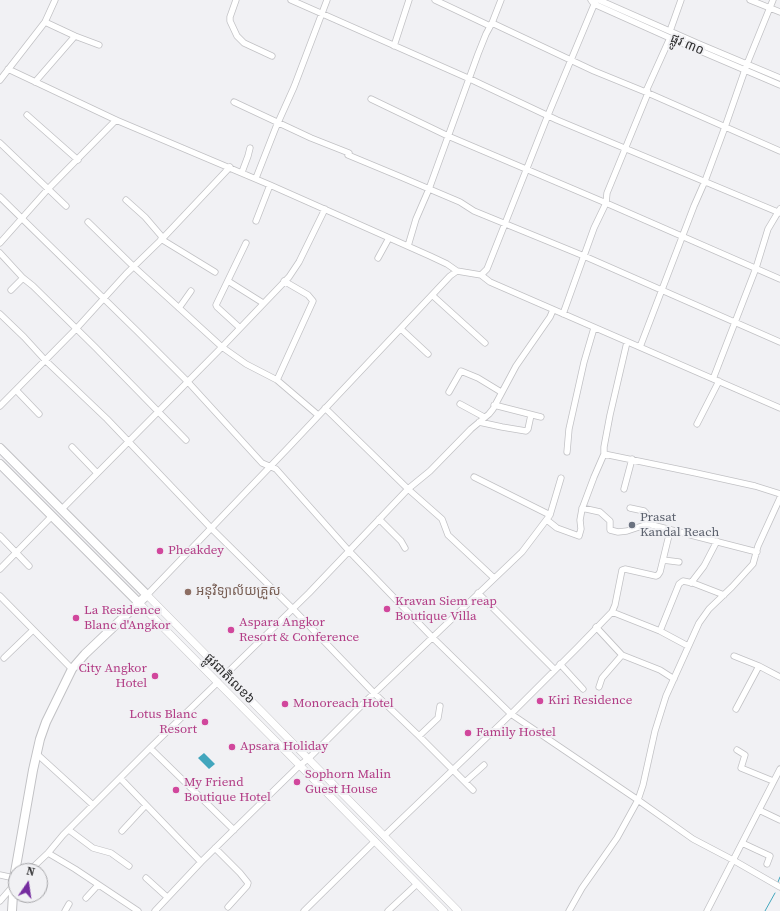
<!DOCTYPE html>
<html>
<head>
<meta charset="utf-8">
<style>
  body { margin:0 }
  #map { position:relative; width:780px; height:911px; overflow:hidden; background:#f1f1f4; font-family:"Source Serif 4",serif }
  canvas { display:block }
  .north { position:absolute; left:8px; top:863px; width:40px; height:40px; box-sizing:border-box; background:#f1f1f4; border:1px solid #a3a3a6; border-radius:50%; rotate:13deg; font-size:11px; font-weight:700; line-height:16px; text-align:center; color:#2f2f30 }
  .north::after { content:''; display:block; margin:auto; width:14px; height:18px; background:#752c9f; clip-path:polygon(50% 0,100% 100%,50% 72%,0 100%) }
</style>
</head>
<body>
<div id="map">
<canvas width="780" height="911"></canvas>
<div class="north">N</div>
</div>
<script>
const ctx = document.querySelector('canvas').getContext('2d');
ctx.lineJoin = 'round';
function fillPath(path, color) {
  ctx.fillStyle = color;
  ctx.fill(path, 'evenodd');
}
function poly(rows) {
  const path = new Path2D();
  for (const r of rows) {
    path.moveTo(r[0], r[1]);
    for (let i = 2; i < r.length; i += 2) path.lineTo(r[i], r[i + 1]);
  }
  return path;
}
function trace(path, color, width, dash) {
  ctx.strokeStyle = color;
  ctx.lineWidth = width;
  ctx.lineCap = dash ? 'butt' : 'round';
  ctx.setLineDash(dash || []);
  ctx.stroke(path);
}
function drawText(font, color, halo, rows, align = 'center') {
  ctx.font = font + ' "Source Serif 4","Noto Sans Khmer",serif';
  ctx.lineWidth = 4;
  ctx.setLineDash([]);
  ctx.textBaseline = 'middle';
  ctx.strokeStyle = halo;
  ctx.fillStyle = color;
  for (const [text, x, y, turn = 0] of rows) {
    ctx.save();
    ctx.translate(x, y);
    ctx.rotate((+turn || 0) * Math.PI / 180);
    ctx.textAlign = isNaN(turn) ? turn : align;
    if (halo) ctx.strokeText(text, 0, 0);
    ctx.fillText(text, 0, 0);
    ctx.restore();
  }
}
fillPath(poly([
  [204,753,215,764,209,769,198,758]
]), '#42a6bd');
trace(poly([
  [778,882,780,877],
  [765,911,775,893]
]), '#42a6bd', 1);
const minor = poly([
  [236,0,230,17,230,21,237,36,244,43,272,56],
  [291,0,470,79,557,120,780,213],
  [435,0,490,26],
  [591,0,594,4,670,38,780,85],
  [599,0,699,44,780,78],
  [750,0,780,12],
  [45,22,75,36,99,45],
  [492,23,594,71,648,93,780,151],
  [670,31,681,0],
  [394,46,409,0],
  [8,69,116,120,270,185,430,256,447,264,457,271],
  [0,80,45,22,55,0],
  [35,82,75,36],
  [371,99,448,136,606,203,780,279],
  [234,102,311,138,349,153],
  [27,115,78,160],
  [0,143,66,206],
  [348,155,401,177,460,202,474,211,584,256,780,342],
  [242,172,248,156,250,148],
  [256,178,276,127,294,87,327,0],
  [0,197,137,331,188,382,262,463,276,469,349,551,432,637,511,714,638,800,693,839,733,860,780,887],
  [126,200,145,217,163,238],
  [256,221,270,185],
  [88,222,133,266,222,347,246,364,277,380,318,415],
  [161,239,215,272],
  [0,243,48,189,116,120],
  [408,246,416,219,429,189,478,54,486,34,492,23,501,0],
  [0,253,23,278,33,286,95,347,186,440],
  [378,258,389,238],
  [481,275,490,282,780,408],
  [228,281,263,303],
  [11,290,23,278],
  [432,295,485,343],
  [179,308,191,291],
  [0,314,24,337,45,360,107,419,211,528,293,609,374,693,419,736,473,790],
  [563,314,594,228,606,203,607,193,648,93,647,89,670,38],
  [240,328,217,307,216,305,246,243],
  [401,329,428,354],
  [640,347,694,206,705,181,725,127,747,64,773,0],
  [713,379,756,268,768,229,780,209],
  [277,380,313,301,308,295,284,281],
  [16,390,39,414],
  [449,392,461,371,478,378,501,392],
  [460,404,484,417],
  [494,405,541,417],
  [0,406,76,329,126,274,163,238,230,167],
  [325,408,408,489,442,519,448,535,494,578],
  [479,422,502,427,526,431,528,429,531,415],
  [697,424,719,381],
  [72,447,97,473],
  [567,452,569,429,584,362,594,328],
  [604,454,696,473,755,486,780,494],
  [474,477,550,515],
  [624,489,632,459],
  [582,508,600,512,610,521,610,530,618,532,627,531,648,524,757,552],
  [630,508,644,511,646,513,646,522,648,524],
  [62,509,222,347,289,277,299,262,325,209],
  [379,519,401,541,405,548],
  [547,520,557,528,579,536,581,529,580,520,582,509,594,477,604,454,604,447,610,415,627,342],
  [0,536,29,566],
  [663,560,679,562],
  [0,569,52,516],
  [691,583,704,566,717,541],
  [478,593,555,670],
  [147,595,287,449,450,276,457,271,481,275,487,269,548,115,596,0],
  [0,596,72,669],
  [612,612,660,631,688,646],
  [596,627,622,655,660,670,674,679],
  [660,631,679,584,683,581,693,583,724,595],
  [734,656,759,666,780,677],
  [4,658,33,630],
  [560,664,583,689],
  [225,675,309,593,408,489,430,471,471,429,489,414,493,409,516,366,550,317,553,310],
  [599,687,602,678,622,655],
  [736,709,759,666],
  [419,736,438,718,440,706],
  [150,748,234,830],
  [737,750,745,755,741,768,773,781],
  [37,754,93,805],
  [120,778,201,862],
  [465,782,484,765],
  [759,810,780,820],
  [69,830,93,848,111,853,129,866],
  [122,831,146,805],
  [384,836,511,714,578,647,612,612,615,605,622,570,625,569,656,576,658,575,660,572,670,531],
  [742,843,770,856,767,864],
  [215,848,240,873,248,883,247,886,228,907],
  [48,853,75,869,138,911],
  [29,871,48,853,63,835,150,748,218,682],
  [0,875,14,878],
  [146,878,167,897],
  [86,898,98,885],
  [0,901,13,886],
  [65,911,69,904],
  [155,911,201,862,257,807,300,765,308,759,369,698,522,552,550,515,561,478],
  [304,911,375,841],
  [388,911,417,884],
  [569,911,582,888,617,838,638,800,643,785,655,731,666,696,699,623,709,609,732,587,753,564,758,546,780,498],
  [707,911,780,769]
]);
const major = poly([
  [147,595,458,911],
  [139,603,444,911]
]);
const highway = poly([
  [0,448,147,595,85,654,72,669,46,722,40,739,33,770,14,878,12,911],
  [0,464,139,603]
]);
trace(minor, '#c1c1c4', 7);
trace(major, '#c1c1c4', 8);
trace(highway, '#c1c1c4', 10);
trace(minor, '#fff', 5.5);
trace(major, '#fff', 7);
trace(highway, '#fff', 8);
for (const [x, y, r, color] of [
  [632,525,4,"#6b7280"],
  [160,551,4,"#d1479c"],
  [188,592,4,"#8d6e63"],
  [387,609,4,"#d1479c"],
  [76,618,4,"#d1479c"],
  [231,630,4,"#d1479c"],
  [155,676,4,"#d1479c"],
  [540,701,4,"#d1479c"],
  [285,704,4,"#d1479c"],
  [205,722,4,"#d1479c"],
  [468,733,4,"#d1479c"],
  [232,747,4,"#d1479c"],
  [297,782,4,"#d1479c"],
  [176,790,4,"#d1479c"]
]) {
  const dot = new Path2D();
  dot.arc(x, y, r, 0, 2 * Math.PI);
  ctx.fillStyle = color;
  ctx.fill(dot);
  trace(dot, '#f1f1f4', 1.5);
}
drawText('13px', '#2f2f30', '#f1f1f4', [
  ["ផ្លូវ ៣០",687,45,23],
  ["ផ្លូវជាតិលេខ៦",229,679,45]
]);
drawText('13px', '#5b616d', '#f1f1f4', [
  ["Prasat",640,518],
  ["Kandal Reach",640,533]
], 'left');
drawText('13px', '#b23c85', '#f1f1f4', [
  ["Pheakdey",168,551],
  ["Kravan Siem reap",395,602],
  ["Boutique Villa",395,617],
  ["La Residence",84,611],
  ["Blanc d'Angkor",84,626],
  ["Aspara Angkor",239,623],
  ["Resort & Conference",239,638],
  ["City Angkor",147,669,"right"],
  ["Hotel",147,684,"right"],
  ["Kiri Residence",548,701],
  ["Monoreach Hotel",293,704],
  ["Lotus Blanc",197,715,"right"],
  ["Resort",197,730,"right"],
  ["Family Hostel",476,733],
  ["Apsara Holiday",240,747],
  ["Sophorn Malin",305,775],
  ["Guest House",305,790],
  ["My Friend",184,783],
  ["Boutique Hotel",184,798]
], 'left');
drawText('13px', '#785e54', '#f1f1f4', [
  ["អនុវិទ្យាល័យគ្រួស",196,592]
], 'left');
</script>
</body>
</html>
